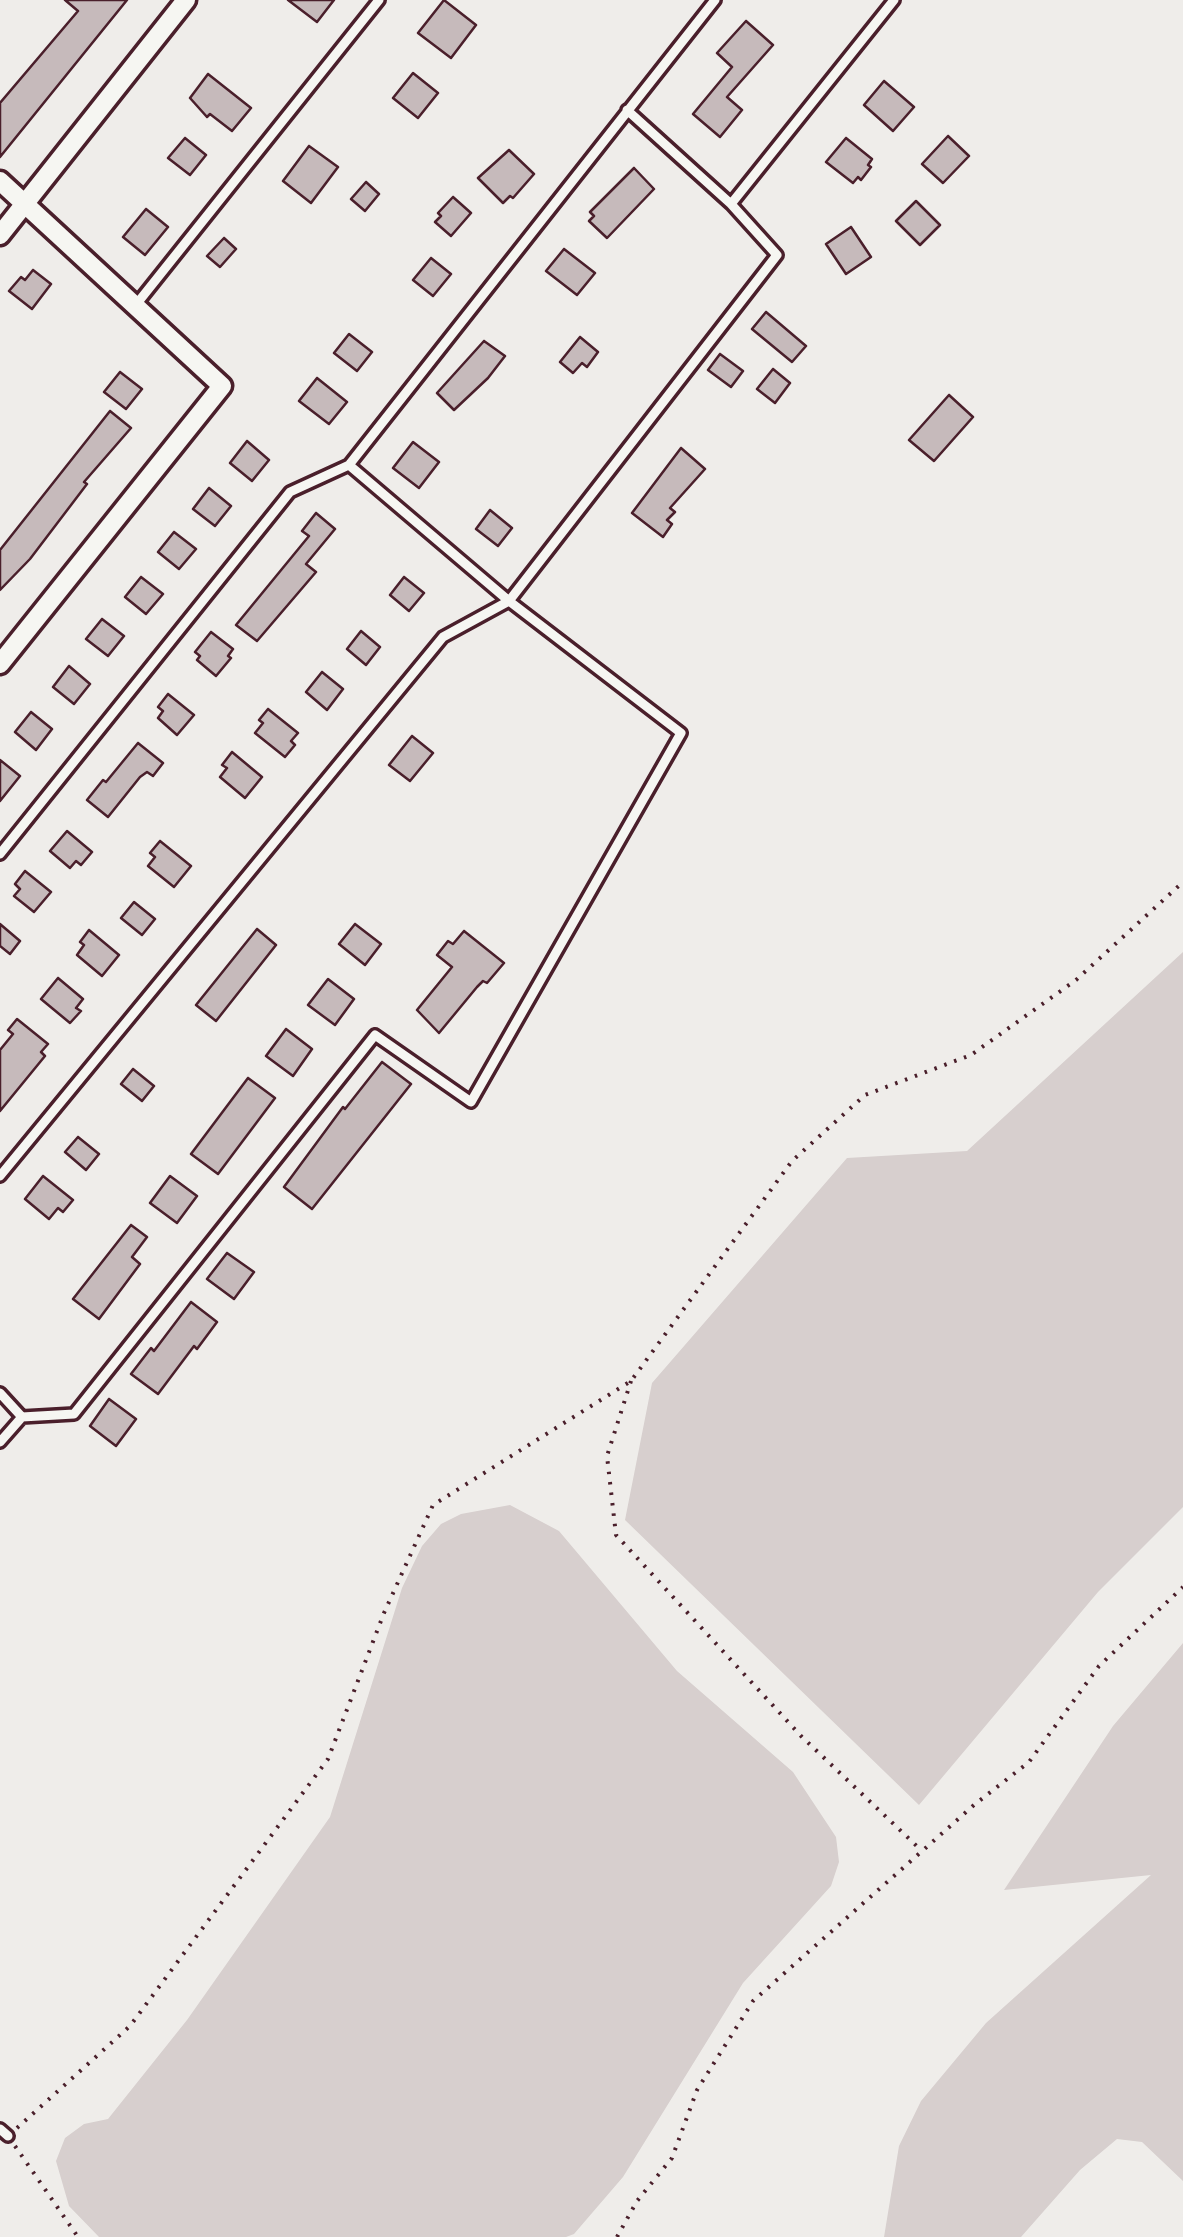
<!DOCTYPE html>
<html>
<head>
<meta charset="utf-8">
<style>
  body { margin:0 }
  canvas { display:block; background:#efedea }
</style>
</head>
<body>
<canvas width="1183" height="2237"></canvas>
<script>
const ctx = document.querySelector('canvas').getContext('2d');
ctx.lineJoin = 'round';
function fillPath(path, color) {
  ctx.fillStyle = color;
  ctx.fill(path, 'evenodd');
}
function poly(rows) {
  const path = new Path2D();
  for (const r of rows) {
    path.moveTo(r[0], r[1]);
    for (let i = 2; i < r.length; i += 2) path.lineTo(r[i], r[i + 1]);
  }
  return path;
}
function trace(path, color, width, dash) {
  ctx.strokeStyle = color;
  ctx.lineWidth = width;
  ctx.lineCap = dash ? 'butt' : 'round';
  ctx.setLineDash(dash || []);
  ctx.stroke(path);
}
fillPath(poly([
  [1183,952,1183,1507,1098,1592,919,1805,625,1520,652,1383,847,1158,967,1151],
  [510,1505,559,1531,677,1671,793,1772,836,1837,839,1862,831,1886,743,1983,623,2177,574,2234,566,2237,99,2237,69,2206,56,2161,65,2138,84,2124,108,2119,187,2020,330,1817,402,1588,422,1546,441,1524,461,1514],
  [1183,1643,1183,2181,1142,2142,1117,2139,1080,2170,1021,2237,884,2237,899,2146,921,2101,986,2023,1151,1875,1004,1890,1113,1726]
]), '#d7cfce');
const building = poly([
  [65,0,127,0,0,157,0,103,78,11,65,0],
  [288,0,334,0,317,22,288,0],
  [444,0,476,25,451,58,418,33,444,0],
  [746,21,773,45,727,97,742,110,720,137,693,114,732,67,717,53,746,21],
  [413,73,438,93,418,118,393,98,413,73],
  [208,74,251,108,232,131,210,114,207,117,190,98,208,74],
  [884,81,914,107,893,131,864,105,884,81],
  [948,136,969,156,943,183,922,164,948,136],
  [185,138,206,155,190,175,168,158,185,138],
  [846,138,872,159,868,165,871,167,861,180,858,177,853,183,826,162,846,138],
  [309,146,338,167,311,203,283,181,309,146],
  [509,150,534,174,513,198,510,196,503,203,478,178,509,150],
  [634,168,654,189,607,238,589,221,594,216,590,212,634,168],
  [366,182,379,194,365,211,351,199,366,182],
  [453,197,471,213,451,236,435,222,441,216,438,213,453,197],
  [916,201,940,225,920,245,896,221,916,201],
  [146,209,168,227,145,255,123,237,146,209],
  [851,227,871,257,846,274,826,244,851,227],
  [224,238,236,249,220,267,207,256,224,238],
  [564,249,595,273,577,295,546,271,564,249],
  [431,258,451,274,433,296,413,280,431,258],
  [33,270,51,284,32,309,9,291,21,277,25,280,33,270],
  [766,312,806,346,792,362,752,329,766,312],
  [349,334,372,352,357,371,334,353,349,334],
  [580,337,598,352,587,367,582,363,573,373,560,362,580,337],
  [484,341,505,356,488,378,454,410,437,393,484,341],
  [720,354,743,371,731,387,708,370,720,354],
  [773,369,790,383,775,403,757,389,773,369],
  [120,372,142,389,126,409,104,392,120,372],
  [317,378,347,402,329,424,299,401,317,378],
  [949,395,973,417,934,461,909,440,949,395],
  [110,411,131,428,84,482,87,484,30,559,0,590,0,550,110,411],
  [247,441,269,460,252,481,230,463,247,441],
  [413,442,439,462,419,488,393,468,413,442],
  [681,448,705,469,670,508,675,512,667,520,672,524,663,537,632,513,681,448],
  [209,488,231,506,215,526,193,509,209,488],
  [490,510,512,528,498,546,476,529,490,510],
  [316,513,335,529,306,564,316,572,257,641,236,625,309,536,302,531,316,513],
  [174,532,196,549,179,569,158,552,174,532],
  [141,577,163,594,146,614,125,597,141,577],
  [404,577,424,593,409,611,390,595,404,577],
  [102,619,124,636,108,656,86,639,102,619],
  [361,631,380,647,366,665,347,649,361,631],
  [211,632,233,649,228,656,231,658,216,676,197,660,200,656,195,652,211,632],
  [69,666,90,684,74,704,53,687,69,666],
  [322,672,343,689,327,710,306,692,322,672],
  [168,694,194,715,177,735,158,718,163,711,158,707,168,694],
  [268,709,298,733,291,741,295,745,285,757,255,733,263,723,259,720,268,709],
  [31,712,52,729,36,750,15,732,31,712],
  [412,736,433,753,410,781,389,765,412,736],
  [138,743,163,763,153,776,147,772,140,777,108,817,87,800,103,780,106,782,138,743],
  [232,752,262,777,245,798,220,777,227,768,222,765,232,752],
  [0,760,20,776,0,801,0,760],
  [67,831,92,852,81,865,76,861,70,868,50,851,67,831],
  [160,841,191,866,174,887,148,866,155,857,150,853,160,841],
  [25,871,51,892,34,912,14,896,20,889,15,884,25,871],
  [134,902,155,919,142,935,121,918,134,902],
  [0,924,20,941,10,954,0,946,0,924],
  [355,924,381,944,365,965,339,944,355,924],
  [257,929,276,945,216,1021,196,1005,257,929],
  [89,930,119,955,102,976,77,955,84,945,80,942,89,930],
  [464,931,504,963,487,983,483,981,477,987,439,1033,417,1010,452,967,437,955,448,941,453,944,464,931],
  [58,978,83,999,76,1008,81,1011,70,1023,41,999,58,978],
  [328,979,354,999,335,1025,308,1005,328,979],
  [17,1019,48,1044,41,1052,45,1056,0,1111,0,1050,13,1034,8,1030,17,1019],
  [286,1029,312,1049,293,1076,266,1056,286,1029],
  [382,1062,411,1084,312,1209,284,1187,343,1107,345,1109,382,1062],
  [133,1069,154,1086,142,1101,121,1084,133,1069],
  [248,1078,275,1098,218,1174,191,1154,248,1078],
  [78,1137,99,1154,86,1170,65,1152,78,1137],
  [43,1176,73,1200,63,1212,58,1208,49,1219,25,1199,43,1176],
  [170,1176,197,1196,177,1223,150,1203,170,1176],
  [131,1225,147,1237,132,1257,140,1264,99,1319,73,1299,131,1225],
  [227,1253,254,1272,234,1299,207,1279,227,1253],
  [191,1302,217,1322,197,1349,194,1346,158,1394,131,1374,151,1348,154,1351,191,1302],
  [109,1399,136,1419,116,1446,90,1426,109,1399]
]);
fillPath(building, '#c6babb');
trace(building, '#4a1f2b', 2.5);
const service = poly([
  [731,204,894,0],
  [135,306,379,0],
  [0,854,290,492,349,465,715,0],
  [0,1176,443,637,509,601,777,255,731,204,627,110],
  [0,1393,22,1417],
  [0,1442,22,1417,74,1414,375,1035,471,1102,681,733,509,601,349,465],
  [0,2129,8,2136]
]);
const minor = poly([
  [0,181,222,386,0,664],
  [0,235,186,0]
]);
trace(service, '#4a1f2b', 16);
trace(minor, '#4a1f2b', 25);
trace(poly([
  [631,1381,607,1456,616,1535,801,1736,922,1851],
  [17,2128,130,2026,328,1759,384,1613,433,1505,631,1381,792,1161,865,1095,971,1055,1076,980,1183,882],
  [15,2146,78,2237],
  [617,2237,637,2201,672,2158,697,2090,753,2001,974,1805,1029,1762,1099,1666,1183,1587]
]), '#4a1f2b', 4, [2.5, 8]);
trace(service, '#f6f6f2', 9);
trace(minor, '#f6f6f2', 18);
</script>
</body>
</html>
